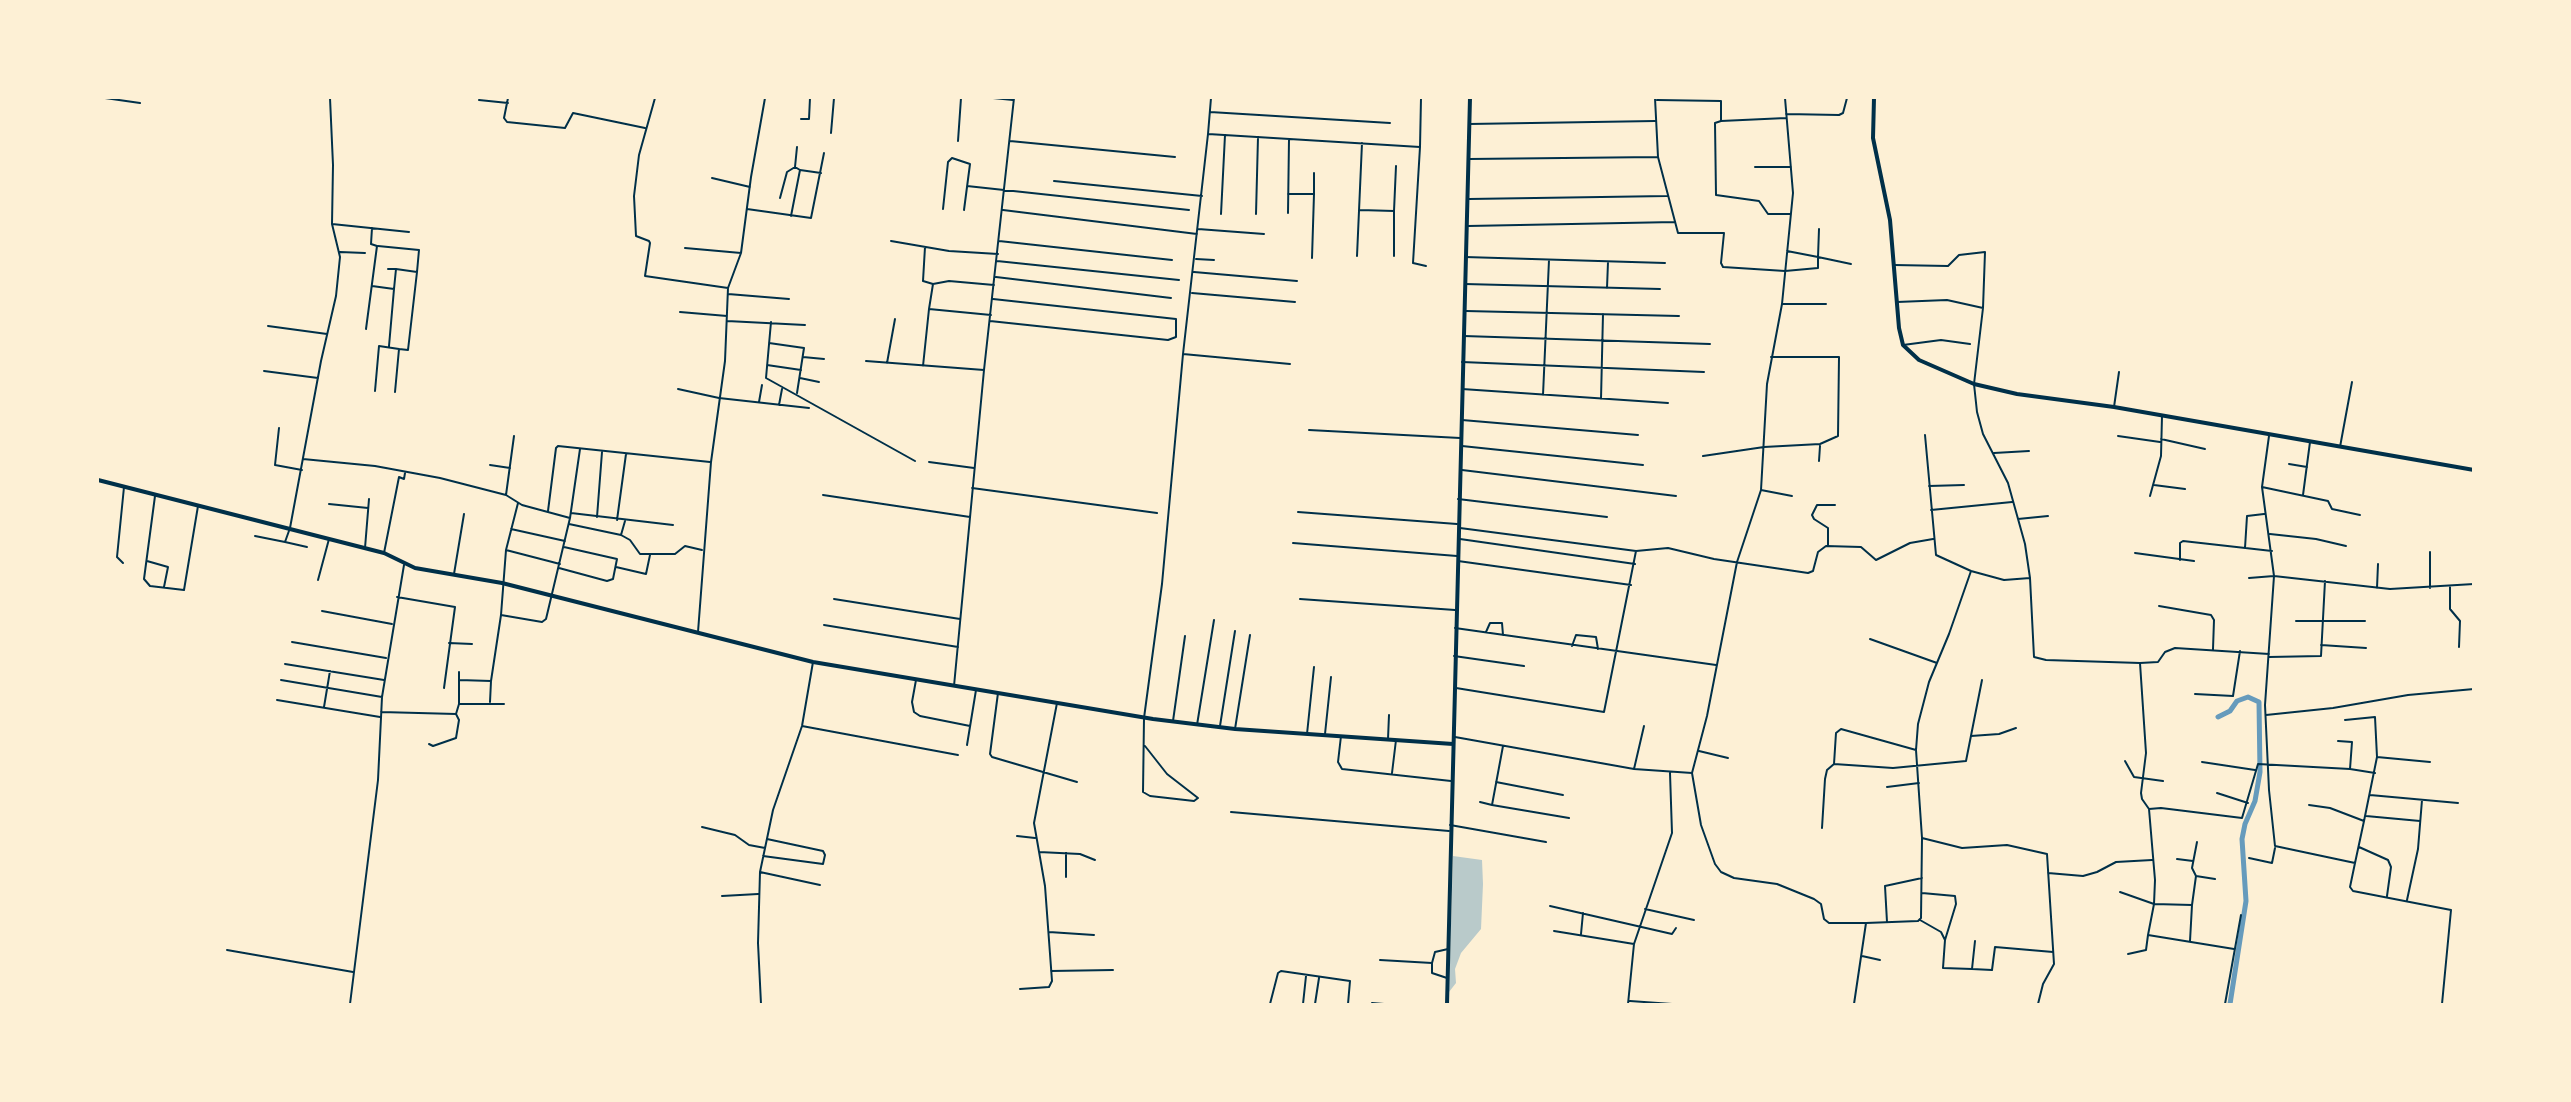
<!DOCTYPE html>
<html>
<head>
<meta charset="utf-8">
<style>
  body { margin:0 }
  #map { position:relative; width:2571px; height:1102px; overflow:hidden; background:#fdf0d5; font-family:Inter,sans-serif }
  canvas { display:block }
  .frame { position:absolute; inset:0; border:99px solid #fdf0d5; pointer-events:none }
</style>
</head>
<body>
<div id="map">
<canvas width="2571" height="1102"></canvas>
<div class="frame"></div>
</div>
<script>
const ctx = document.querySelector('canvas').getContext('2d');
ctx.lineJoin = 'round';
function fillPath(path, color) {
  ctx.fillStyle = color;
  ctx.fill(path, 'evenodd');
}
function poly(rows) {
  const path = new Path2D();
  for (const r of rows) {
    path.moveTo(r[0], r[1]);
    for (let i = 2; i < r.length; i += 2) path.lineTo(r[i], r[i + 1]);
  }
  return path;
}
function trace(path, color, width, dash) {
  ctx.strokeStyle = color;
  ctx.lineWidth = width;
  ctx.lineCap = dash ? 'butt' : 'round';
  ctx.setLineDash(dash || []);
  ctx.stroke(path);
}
fillPath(poly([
  [1453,856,1482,860,1483,884,1481,929,1461,953,1455,969,1456,983,1449,992]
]), '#b9caca');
trace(poly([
  [2218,717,2230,711,2237,701,2248,697,2259,702,2260,772,2255,801,2245,824,2242,839,2246,901,2230,1004]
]), '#669bbc', 5);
trace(poly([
  [105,98,140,103],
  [508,98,504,118,507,122,565,128,573,113,645,128],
  [655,98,639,155,634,196,636,236,649,241,650,243,645,276,728,288],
  [993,98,1013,100],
  [1211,98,1208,134,1420,147,1421,98],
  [1655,98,1658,157,1678,233,1724,233,1721,263,1723,267,1785,271,1818,268,1818,257,1787,251],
  [479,100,508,103],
  [1657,100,1721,101,1721,121,1786,118],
  [1210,112,1390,123],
  [1786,114,1839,115,1843,113,1847,98],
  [801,119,809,119,810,98],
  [1721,121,1715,123,1716,195,1759,201,1768,214,1791,214],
  [1469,124,1655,121],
  [831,133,834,98],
  [958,141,961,98],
  [1010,141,1175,157],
  [797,147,795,167,800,170],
  [1420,147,1413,263,1426,266],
  [1469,159,1658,157],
  [1755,167,1791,167],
  [712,178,750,187],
  [1054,181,1202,196],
  [967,186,1189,210],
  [1288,194,1314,194,1314,173],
  [780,198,787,172,795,167],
  [1469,199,1667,196],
  [747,209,811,218,824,153],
  [943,209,948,162,952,158,970,164,964,210],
  [1003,210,1197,234],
  [1360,210,1394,211,1394,256],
  [1394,211,1396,166],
  [1288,213,1289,139],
  [1221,214,1225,135],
  [1256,214,1258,137],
  [791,216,800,170,821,173],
  [332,224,409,232],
  [1468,226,1675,222],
  [1198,229,1264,234],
  [1819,229,1818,257,1851,264],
  [891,241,949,251,998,254],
  [999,241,1172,260],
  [378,246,419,250,417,272,396,269],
  [925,247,923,281,933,284],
  [685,248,741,253],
  [340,252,365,253],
  [1357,256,1362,143],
  [1465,257,1665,263],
  [1312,258,1314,194],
  [1196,259,1214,260],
  [997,261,1179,280],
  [1894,265,1948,266,1959,255,1985,252,1983,308,1974,384,1977,412,1983,434,2008,483,2025,544,2030,578,2034,657,2046,660,2140,663,2158,662,2165,652,2175,648,2269,654],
  [1194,272,1297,281],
  [996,277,1171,298],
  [1465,284,1660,289],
  [372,286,394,289,396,269,388,269],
  [1607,288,1608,262],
  [1192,293,1295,302],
  [728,294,789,299],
  [1897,302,1947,300,1983,308],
  [1782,304,1826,304],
  [1466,311,1679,316],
  [680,312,727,316],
  [991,315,929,309,933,284,949,281,994,285],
  [727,321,805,325],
  [990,321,1168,340,1176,337,1176,319,993,299],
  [771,322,766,378,915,461],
  [268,326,327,334],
  [366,329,377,246,371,244,372,228],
  [1464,336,1710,344],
  [769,343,804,348,797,393],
  [1903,345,1941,340,1970,344],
  [389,346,394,289],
  [1183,354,1290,364],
  [803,357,824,359],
  [866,361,984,370],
  [1462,362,1704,372],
  [887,363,895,319],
  [767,365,801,370],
  [923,366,929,309],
  [264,371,318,378],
  [800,378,819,382],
  [678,389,719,398,809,408],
  [1462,389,1668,403],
  [375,391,379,346,399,349],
  [395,392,399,349,408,350,417,272],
  [1543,395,1549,260],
  [1601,399,1603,314],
  [759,402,762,385],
  [779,405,782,389],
  [2114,407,2119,372],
  [1462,420,1638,435],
  [279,428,275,465,302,470],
  [1309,430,1460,438],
  [1925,435,1936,555,1971,571],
  [2118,436,2160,442],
  [2269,436,2262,487,2274,576,2265,705,2269,790,2275,846,2355,863,2350,887,2353,891,2451,910,2442,1004],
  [2161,439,2205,449],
  [1462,446,1643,465],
  [2340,447,2352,382],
  [1994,453,2029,451],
  [1703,456,1764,447,1820,444,1838,436,1839,357,1771,357],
  [303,459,375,466,440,478,506,495,522,505,570,518],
  [1819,461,1820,446],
  [929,462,974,468],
  [2289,464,2307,467],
  [490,465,510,468],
  [1462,470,1676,496],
  [2154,485,2185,489],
  [1929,486,1964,485],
  [2262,487,2328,501,2332,509,2360,515],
  [972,488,1157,513],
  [1761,490,1792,496],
  [506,495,514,436],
  [823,495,970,517],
  [2303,495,2310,442],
  [155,496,144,579,150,586,184,590,198,506],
  [2150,496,2161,456,2162,416],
  [1458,499,1607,517],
  [329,504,368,508],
  [1931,510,2012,502],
  [548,511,556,448,558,446,710,462],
  [1298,512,1457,524],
  [571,513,673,525],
  [597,517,602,452],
  [2018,519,2048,516],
  [617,520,626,454],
  [569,524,621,535,630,540,640,554,675,554,685,546,702,550],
  [1460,528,1636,551,1668,548,1714,559,1808,573,1813,571,1818,552,1826,546,1861,547,1876,560,1910,543,1933,539],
  [511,529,565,541],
  [2270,534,2316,539,2346,546],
  [621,535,625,521],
  [255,536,285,542,290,528,321,361,336,296,340,257,332,224,333,165,330,98],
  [1460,539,1635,564],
  [285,542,307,547],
  [1293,543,1457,556],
  [1828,546,1828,528,1814,519,1812,515,1817,505,1835,505],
  [365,548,369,499],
  [2245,548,2247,516,2264,514],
  [506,550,560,564],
  [2430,552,2430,588],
  [384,553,399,477,404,479,405,473],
  [2135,553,2194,561],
  [2180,560,2180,543,2183,541,2272,551],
  [147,561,168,567,164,587],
  [1458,561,1631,585],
  [123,563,117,557,124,487],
  [616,567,646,574,650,555],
  [559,568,607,581,613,579,617,559,564,547],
  [454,574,464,514],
  [2249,578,2274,576,2390,589,2474,584],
  [318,580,329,539],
  [2450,586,2450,609,2460,621,2459,647],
  [2377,588,2378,564],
  [397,597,455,607,444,688],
  [834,599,960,619],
  [1300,599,1455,610],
  [2159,606,2211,615,2214,620,2213,649],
  [322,611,392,624],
  [501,615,542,622,546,619,570,518,580,449],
  [2296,621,2365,621],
  [824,625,958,647],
  [1455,628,1716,665],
  [698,632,711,462,725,361,728,288,741,253,751,177,765,98],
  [1486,632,1490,623,1502,623,1503,635],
  [1870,639,1937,663],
  [292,642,386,658],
  [449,643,472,644],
  [2321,645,2366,648],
  [1572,646,1576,635,1596,637,1598,649],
  [1454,656,1524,666],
  [2269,657,2321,656,2325,581],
  [2140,663,2146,753,2141,793,2142,799,2149,809],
  [285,664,384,680],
  [281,680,382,697],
  [459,680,491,681,501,615,506,550,518,503],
  [916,680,912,702,914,712,920,716,970,726],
  [954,686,984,370,1014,98],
  [1456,688,1604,712,1636,551],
  [998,693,990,754,992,757,1077,782],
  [2195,694,2233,696,2240,651],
  [277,700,380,717],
  [490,702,491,681],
  [459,704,504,704],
  [324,707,330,671],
  [381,712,456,714,459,704,459,672],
  [2266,715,2333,708,2408,695,2474,689],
  [2345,720,2375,717,2377,757],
  [1173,721,1185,636],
  [1197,725,1214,620],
  [802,726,958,755],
  [1220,726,1235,631],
  [1235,729,1250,635],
  [1307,734,1314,667],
  [1325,734,1331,677],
  [1341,736,1338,762,1342,769,1451,781],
  [1971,736,1999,734,2016,728],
  [1455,737,1634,769,1692,773,1707,716,1737,562,1761,490,1767,384,1782,304,1793,193,1785,98],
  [1388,739,1389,715],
  [2338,741,2352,742,2350,769],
  [429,744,433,746,456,738,459,720,456,714],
  [967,745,976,690],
  [1145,746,1167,774,1198,798],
  [1699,751,1728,758],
  [2125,761,2134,777,2163,781],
  [2202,762,2255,770],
  [1834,764,1836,733,1841,729,1916,750],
  [1634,769,1644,726],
  [1392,773,1396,740],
  [1692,773,1701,825,1715,864,1721,872,1734,878,1777,884,1814,899,1821,904,1824,919,1829,923,1866,923],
  [1496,782,1563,795],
  [1887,787,1919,783],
  [2217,793,2248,803],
  [2370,795,2458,803],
  [1198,798,1194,801,1150,796,1143,792,1144,718,1162,584,1183,354,1208,134],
  [1480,802,1492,805,1503,746],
  [1492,805,1569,818],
  [2309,805,2330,808,2364,821,2377,757,2430,762],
  [1231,812,1449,831],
  [2366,816,2420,821],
  [1450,825,1546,842],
  [702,827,735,835,749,845,765,848],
  [1822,828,1825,779,1827,770,1834,764,1893,768,1966,761,1982,680],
  [1017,836,1035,838],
  [1922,838,1962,848,2007,845,2047,854,2054,964,2043,984,2038,1004],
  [2359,847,2388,860,2391,867,2387,896],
  [1039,852,1080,854,1095,860],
  [1066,853,1066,877],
  [763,856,823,864,825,855,823,851,767,839],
  [2249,858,2272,863,2275,848],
  [2177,859,2193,861],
  [2355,863,2364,821],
  [760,872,820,885],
  [2048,873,2083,876,2097,872,2116,862,2152,860],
  [2196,876,2192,868,2197,842],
  [2120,892,2154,904,2192,905,2196,876,2215,879],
  [1922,893,1955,896,1956,904,1945,940],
  [722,896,758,894],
  [2407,900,2418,849,2422,800],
  [1550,906,1672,934,1676,928],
  [1645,909,1694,920],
  [1920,920,1941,932,1945,940,1943,968,1972,969],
  [1887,922,1885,886,1922,878],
  [1554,931,1634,944],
  [1049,932,1094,935],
  [1581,934,1583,913],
  [1975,941,1972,969,1992,970,1995,947,2053,952],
  [2190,941,2192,905],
  [2234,949,2148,935,2154,904,2155,880,2149,809,2161,808,2242,818,2258,764,2350,769,2375,773],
  [227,950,353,972],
  [2128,954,2146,950,2148,935],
  [1862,956,1880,960],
  [1380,960,1432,963],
  [1051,971,1113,970],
  [1447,978,1432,973,1432,963,1435,952,1448,949],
  [1020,989,1049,987,1052,981,1045,886,1034,823,1057,703],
  [1630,1001,1672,1004],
  [1372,1003,1384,1004],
  [350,1004,378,780,382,697,404,565],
  [761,1004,758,943,760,872,773,810,802,726,813,662],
  [1270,1004,1278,973,1281,971,1350,981,1348,1004],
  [1303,1004,1306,976],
  [1315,1004,1319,978],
  [1628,1004,1634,944,1672,833,1670,773],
  [1854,1004,1866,923,1918,921,1921,918,1922,838,1916,750,1918,724,1929,682,1949,634,1971,571,2004,580,2030,578],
  [2225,1004,2241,915]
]), '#003049', 2);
trace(poly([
  [1874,98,1873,138,1890,220,1899,328,1903,345,1919,360,1974,384,2017,394,2114,407,2474,470],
  [98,480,384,553,415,568,502,583,813,662,1153,719,1235,729,1453,744],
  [1447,1004,1470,98]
]), '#003049', 4);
</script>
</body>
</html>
